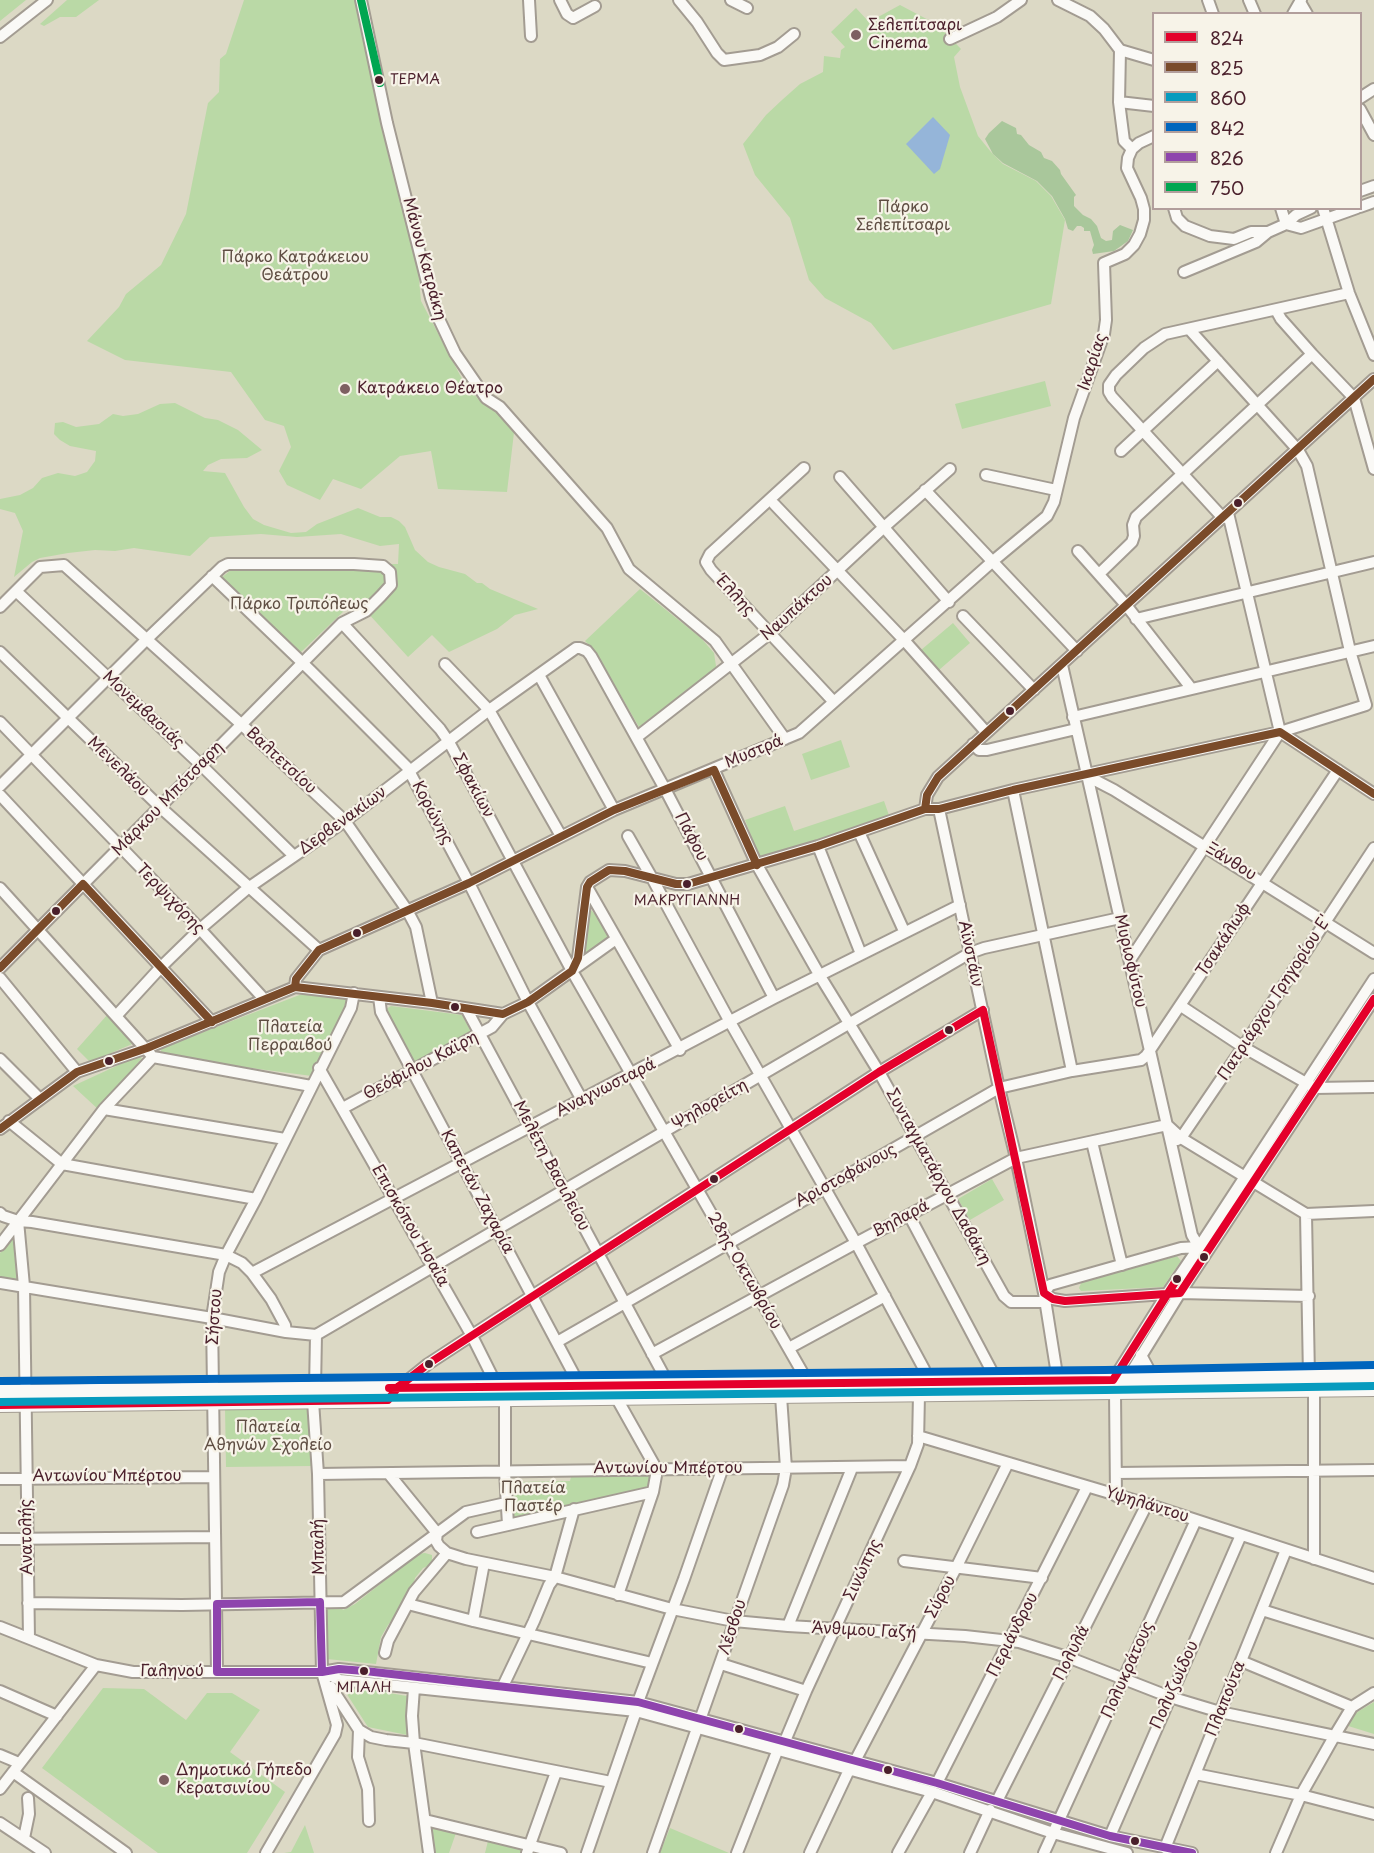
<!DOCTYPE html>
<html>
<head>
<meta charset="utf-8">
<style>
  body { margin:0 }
  #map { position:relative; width:1374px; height:1853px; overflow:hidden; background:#dcd9c5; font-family:"Playpen Sans",sans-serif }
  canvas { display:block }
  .legend { position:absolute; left:1152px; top:12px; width:210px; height:198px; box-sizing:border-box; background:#f7f3e8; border:2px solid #b29e9c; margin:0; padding:8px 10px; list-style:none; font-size:18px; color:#4a1f2b }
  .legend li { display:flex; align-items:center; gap:12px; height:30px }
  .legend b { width:30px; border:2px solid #b29e9c }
</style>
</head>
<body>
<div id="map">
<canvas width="1374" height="1853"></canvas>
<ul class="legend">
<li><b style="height:8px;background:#e4002b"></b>824</li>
<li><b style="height:8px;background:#7a4b2a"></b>825</li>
<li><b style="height:8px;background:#079bbe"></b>860</li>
<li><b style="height:8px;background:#0065bd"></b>842</li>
<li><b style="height:8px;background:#8e44ad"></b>826</li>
<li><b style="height:8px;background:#00a651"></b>750</li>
</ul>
</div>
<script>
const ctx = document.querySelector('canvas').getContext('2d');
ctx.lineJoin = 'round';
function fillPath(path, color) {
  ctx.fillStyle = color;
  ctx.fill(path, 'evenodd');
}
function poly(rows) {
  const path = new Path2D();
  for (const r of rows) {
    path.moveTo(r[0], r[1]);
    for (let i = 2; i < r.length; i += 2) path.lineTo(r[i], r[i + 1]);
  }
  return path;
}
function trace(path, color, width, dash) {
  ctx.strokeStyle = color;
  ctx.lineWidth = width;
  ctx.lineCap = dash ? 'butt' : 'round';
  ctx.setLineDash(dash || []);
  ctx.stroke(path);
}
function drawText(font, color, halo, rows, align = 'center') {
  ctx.font = font + ' "Playpen Sans",sans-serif';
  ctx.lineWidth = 4.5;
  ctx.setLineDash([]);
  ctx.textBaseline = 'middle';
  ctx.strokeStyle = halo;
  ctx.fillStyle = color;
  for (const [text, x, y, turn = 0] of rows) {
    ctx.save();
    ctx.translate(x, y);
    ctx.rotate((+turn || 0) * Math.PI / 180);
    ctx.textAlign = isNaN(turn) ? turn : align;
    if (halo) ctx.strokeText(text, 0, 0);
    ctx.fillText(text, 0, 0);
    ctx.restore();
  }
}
fillPath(poly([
  [0,0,26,0,0,21],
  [67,0,99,0,76,17,60,17,44,26,40,24],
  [244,0,359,0,414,225,421,301,461,377,478,399,515,424,507,492,438,489,431,451,400,456,361,489,333,479,320,500,287,485,279,471,291,447,284,426,265,420,231,372,125,360,87,341,119,307,126,294,161,265,186,214,208,103,219,92,220,59,226,54],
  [900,5,938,25,961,49,954,57,960,87,978,136,991,152,1003,164,1036,181,1051,196,1065,220,1051,304,893,350,871,323,825,298,809,280,790,218,755,175,743,144,766,115,782,100,800,84,823,72,824,56,840,58,841,50,845,47,831,32,856,8,869,22],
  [1045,381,1051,406,962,429,955,404],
  [175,403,205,418,218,420,238,430,262,450,247,458,221,459,208,465,203,471,225,473,244,507,253,519,264,525,291,533,306,532,317,524,358,508,380,517,391,517,399,521,405,527,415,550,428,562,439,567,465,574,477,583,482,583,490,589,538,609,515,615,497,629,449,652,432,635,408,657,366,611,362,608,345,610,300,653,221,578,231,570,375,570,376,564,398,564,399,544,380,546,341,534,297,537,261,534,210,537,190,556,134,548,115,551,95,550,68,553,40,558,32,562,14,577,23,531,15,513,0,509,0,499,20,495,33,488,42,478,58,473,75,476,87,472,95,461,96,451,70,446,60,440,54,434,55,423,63,422,76,427,99,424,113,414,123,416,138,414,160,404],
  [640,589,701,638,714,653,716,666,715,670,639,727,595,651,585,641],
  [953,623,970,643,939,670,921,650],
  [841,740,850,767,811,780,802,754],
  [884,801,890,818,761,861,745,820,785,806,794,831],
  [590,909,603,922,612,938,589,954,582,950,586,912],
  [302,994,348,999,312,1076,159,1056,162,1048],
  [391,1006,462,1015,471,1032,412,1065,384,1010],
  [108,1014,137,1042,90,1062,77,1049],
  [138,1056,142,1058,100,1111,73,1086],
  [992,1179,1004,1200,970,1220,958,1199],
  [13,1237,17,1281,0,1276,0,1253],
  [1177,1256,1181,1261,1163,1287,1081,1291,1079,1288,1082,1281],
  [225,1407,311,1407,311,1466,226,1467],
  [651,1476,650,1490,514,1519,514,1482,570,1481,571,1477],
  [425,1553,432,1555,432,1561,428,1566,423,1568,415,1578,411,1594,405,1597,401,1602,401,1609,388,1625,381,1637,376,1664,327,1659,327,1605,340,1606,343,1610,355,1604,418,1554],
  [341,1685,413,1697,417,1737,368,1727],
  [103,1688,144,1689,186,1720,207,1693,232,1693,260,1710,230,1752,285,1792,247,1853,158,1853,42,1768],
  [1374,1702,1374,1734,1345,1725,1354,1714],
  [305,1825,314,1853,284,1853,291,1852],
  [431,1827,456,1833,449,1853,433,1853],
  [670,1828,729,1853,660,1853],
  [488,1841,524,1850,523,1853,485,1853]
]), '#bad9a6');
fillPath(poly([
  [1002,121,1016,128,1017,134,1021,135,1029,145,1041,152,1044,158,1052,161,1060,170,1061,174,1076,195,1074,197,1074,206,1083,215,1091,219,1097,226,1101,238,1106,241,1112,240,1113,231,1120,225,1133,230,1128,241,1114,251,1093,254,1092,250,1094,245,1090,231,1084,231,1084,228,1081,226,1077,226,1073,231,1068,229,1065,219,1052,196,1037,181,1003,163,993,154,985,139,989,133]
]), '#a9c79b');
fillPath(poly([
  [933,117,950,135,940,169,934,174,906,144]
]), '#95b5d9');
const minor = poly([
  [361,0,387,123,431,298,438,317,455,353,486,398,500,407,515,424,607,528,629,569,715,641,785,739],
  [529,0,531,36],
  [560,0,567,14,573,18,595,6],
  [679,0,697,22,717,53,724,60,760,55,778,47,794,34],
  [731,0,747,8],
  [1058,0,1090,16,1104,29,1120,50,1154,60],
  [1208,0,1213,14],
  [1249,0,1255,14],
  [1300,2,1307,14],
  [1293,14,1301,0],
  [0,37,47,0],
  [950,39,997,17,1021,0],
  [1120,50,1119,102,1124,141,1132,149],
  [1360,98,1374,89],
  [1119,102,1154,106],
  [1360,109,1374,135],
  [1360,191,1374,186],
  [1360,207,1374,202],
  [1174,208,1177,218,1185,226,1210,236,1234,239,1251,232,1268,232],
  [1281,208,1286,224],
  [1323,208,1349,293,1374,355],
  [1286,224,1301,228,1357,208],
  [1184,272,1256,242,1268,232,1286,224,1296,215,1311,208],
  [1276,310,1281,319,1312,354,1354,398,1374,469],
  [1189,329,1298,450,1307,466,1350,651,1366,705],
  [1121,451,1218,361],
  [804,468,710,554,706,562,711,570,834,702],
  [986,475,1056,490],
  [840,477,949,602],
  [925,490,1077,651],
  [774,504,904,640,986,732],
  [1228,513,1280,732],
  [1223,518,1112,397,1109,392,1109,385,1116,375,1144,348,1165,334,1349,293],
  [1078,551,1126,605,1191,688],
  [1099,574,1132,542,1134,536,1133,525,1136,517,1312,354],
  [212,576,311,671,407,767,469,883,528,1002,582,1100],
  [16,591,200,764,294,856],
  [0,607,40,567,64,565,241,724,345,821,407,910,416,927,432,1003],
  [963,616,1034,690],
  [1136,619,1374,562],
  [342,623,440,729,449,742,572,971,809,1384],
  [0,652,160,807,319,950],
  [445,664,489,710,561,836],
  [1062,665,1192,1235,1199,1247,1207,1252],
  [539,675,614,810],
  [1073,717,1374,646],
  [0,722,200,929,264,999],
  [1280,732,1374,794],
  [637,737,769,634,883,528,950,469],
  [973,744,979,750,987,750,1076,729],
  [714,770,757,865,820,976,879,1072,1004,1296,1011,1302,1046,1302],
  [1085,775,1114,790,1374,953],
  [0,786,147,639,222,567,228,564,354,564,383,566,390,572,391,585,381,596,366,611,342,623,0,968],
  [1013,790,1072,1071],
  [0,795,212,1022],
  [925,809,927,795,938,777,1374,379],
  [939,809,999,1088,1016,1158,1044,1293,1058,1381],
  [859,832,904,931],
  [628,836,652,878,730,1022,856,1243,924,1369,925,1382],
  [818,846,861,954],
  [587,887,680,1050],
  [0,888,153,1057,104,1109,0,1245],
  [1130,960,1280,732],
  [572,971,578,958,587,887,590,882,609,870,625,871,676,884,688,884,818,846,925,809,939,809,1013,790,1280,732,1366,705],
  [0,978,77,1072],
  [295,987,296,979,319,950,469,883,614,810,799,733,993,561,1047,516,1054,502,1074,418,1104,334,1106,320,1104,263,1125,254,1134,245,1140,234,1144,220,1144,209,1141,198,1127,168,1128,158,1132,149,1139,143,1154,136],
  [379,997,381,1012,580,1386],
  [1181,1006,1243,1047,1315,1088,1374,1087],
  [467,1010,669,1385],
  [117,1015,161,967,200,929,248,888,345,821,489,710,576,648,580,648,587,651,591,656,665,789,774,998],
  [153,1057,311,1086],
  [0,1059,40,1099],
  [319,1068,472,1336,493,1378,494,1387],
  [343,1108,492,1027,503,1014,528,1002,616,939],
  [104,1109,285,1139],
  [9,1121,62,1164,256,1199],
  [0,1129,77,1072,147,1048,295,987,432,1003,503,1014],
  [1177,1140,1181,1138,1243,1047,1374,848],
  [1092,1142,1122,1265],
  [0,1213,3,1216,18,1221,32,1222,226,1255,242,1263,252,1273,271,1299,285,1325,286,1332],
  [1306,1214,1309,1377],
  [909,1215,997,1381],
  [18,1221,24,1286,29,1638],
  [252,1273,774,998,960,905],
  [0,1283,212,1318,286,1332,316,1335],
  [1044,1293,1053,1299,1065,1301,1180,1293,1309,1296],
  [1044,1293,1050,1285,1181,1248,1199,1247],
  [316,1335,970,953,984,948,1120,918],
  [557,1342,999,1088,1072,1071,1141,1060,1146,1056,1338,770],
  [789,1348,885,1296],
  [652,1354,856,1243,1016,1158,1167,1125,1181,1138,1306,1214,1374,1211],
  [1141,1355,1154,1379],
  [1124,1384,1180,1293,1374,999],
  [315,1389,316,1335],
  [397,1389,428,1364,532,1296,879,1072,983,1010],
  [1314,1389,1314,1559],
  [616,1397,657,1470,653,1492,618,1595],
  [505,1399,505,1471,508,1525],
  [918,1436,1147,1504,1374,1578],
  [1116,1473,1374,1470],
  [318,1474,910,1466],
  [389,1474,437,1533,436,1541,439,1546,447,1553,466,1559,555,1577,672,1609,734,1621,788,1626,965,1636,1019,1642,1070,1658,1170,1697,1220,1712,1374,1744],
  [0,1479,214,1477],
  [1116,1496,1115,1392,1113,1380,1167,1294,1199,1247,1374,979],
  [477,1532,653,1492],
  [0,1539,215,1537],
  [904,1561,1042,1578],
  [28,1603,182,1605,344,1602,466,1512,506,1503],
  [408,1604,473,1621,652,1663],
  [1262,1610,1374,1645],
  [473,1621,484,1563],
  [788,1626,852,1468],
  [0,1627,96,1665,133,1672,322,1672,339,1669,638,1702,937,1783,1110,1836,1192,1853],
  [385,1653,388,1641,414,1592,447,1553],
  [1241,1661,1352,1707],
  [721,1664,806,1691],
  [217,1672,212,1318,219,1272,226,1255,256,1199,351,1008,354,993],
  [322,1672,340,1680,636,1711,932,1792,1053,1833,1127,1853],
  [503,1686,534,1621,549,1585,555,1577,574,1509],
  [331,1687,359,1730,358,1757,368,1789,369,1821],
  [414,1688,412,1716,414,1743,429,1853],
  [0,1691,57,1716],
  [638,1702,684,1579,722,1470],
  [359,1730,371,1737,386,1740,414,1743,611,1782],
  [785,1741,806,1691,910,1466,918,1444,919,1394],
  [0,1755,19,1763],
  [855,1761,956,1568,1008,1463],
  [13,1772,126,1853],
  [1195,1774,1301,1795,1374,1814],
  [937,1783,1087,1487],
  [0,1789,96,1665],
  [997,1801,1147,1504],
  [425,1820,561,1853],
  [0,1823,45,1853],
  [1110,1836,1241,1535],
  [24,1838,29,1814,28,1798],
  [1165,1848,1286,1550],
  [266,1853,335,1734,337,1725,322,1672,318,1474,313,1401],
  [527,1853,556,1772],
  [587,1853,636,1711],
  [653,1853,783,1485,786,1468,781,1396],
  [737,1853,778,1749],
  [810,1853,849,1770],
  [898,1853,932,1792],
  [970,1853,990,1810],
  [1044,1853,1196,1520],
  [1276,1853,1301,1795,1335,1735,1352,1707,1374,1693]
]);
const major = poly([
  [0,1392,1105,1380,1374,1375],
  [0,1405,1374,1389]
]);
trace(minor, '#a39c92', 14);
trace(major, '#a39c92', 16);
trace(minor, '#faf9f6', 10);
trace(major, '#faf9f6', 14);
trace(poly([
  [389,1388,1113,1380,1177,1279],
  [0,1405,388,1400,398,1387,428,1364,879,1072,983,1010,1044,1293,1053,1299,1065,1301,1180,1293,1374,999]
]), '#e4002b', 8);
trace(poly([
  [925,809,927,795,938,777,1374,379],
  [0,968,83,884,212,1022],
  [295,987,296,979,319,950,469,883,614,810,714,770,757,865],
  [0,1129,77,1072,147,1048,295,987,432,1003,503,1014,528,1002,572,971,578,958,587,887,590,882,609,870,625,871,676,884,688,884,818,846,925,809,939,809,1013,790,1280,732,1374,794]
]), '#7a4b2a', 8);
trace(poly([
  [0,1402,1105,1390,1374,1386]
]), '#079bbe', 8);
trace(poly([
  [0,1381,1105,1370,1374,1365]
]), '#0065bd', 8);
trace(poly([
  [320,1602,322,1672,217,1672,217,1604,320,1602],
  [322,1672,339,1669,365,1671,638,1702,937,1783,1110,1836,1192,1853]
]), '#8e44ad', 8);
trace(poly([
  [361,0,380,83]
]), '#00a651', 8);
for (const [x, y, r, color] of [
  [856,35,6,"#7d6061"],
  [379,80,5,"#4a1f2b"],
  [345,389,6,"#7d6061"],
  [1238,503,5,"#4a1f2b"],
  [1010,711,5,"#4a1f2b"],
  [687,884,5,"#4a1f2b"],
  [56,911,5,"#4a1f2b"],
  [357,933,5,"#4a1f2b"],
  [455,1007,5,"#4a1f2b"],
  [949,1030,5,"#4a1f2b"],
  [109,1061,5,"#4a1f2b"],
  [714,1179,5,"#4a1f2b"],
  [1204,1257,5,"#4a1f2b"],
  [1177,1279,5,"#4a1f2b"],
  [429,1364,5,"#4a1f2b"],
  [364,1671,5,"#4a1f2b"],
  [739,1729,5,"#4a1f2b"],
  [888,1770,5,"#4a1f2b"],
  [164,1780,6,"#7d6061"],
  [1135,1841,5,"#4a1f2b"]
]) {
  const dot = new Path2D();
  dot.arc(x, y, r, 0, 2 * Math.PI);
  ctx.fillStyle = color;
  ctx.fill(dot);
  trace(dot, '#f7f3e8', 2);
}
drawText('14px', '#4a1f2b', '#f7f3e8', [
  ["ΤΕΡΜΑ",390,80,"left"],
  ["ΜΑΚΡΥΓΙΑΝΝΗ",687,901],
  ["ΜΠΑΛΗ",364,1688]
]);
drawText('16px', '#4a1f2b', '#f7f3e8', [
  ["Σελεπίτσαρι",868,26],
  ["Cinema",868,44],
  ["Κατράκειο Θέατρο",357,389],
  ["Δημοτικό Γήπεδο",176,1771],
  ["Κερατσινίου",176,1789]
], 'left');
drawText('16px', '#5f4e43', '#f7f3e8', [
  ["Πάρκο",903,208],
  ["Σελεπίτσαρι",903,226],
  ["Πάρκο Κατράκειου",295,258],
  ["Θεάτρου",295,276],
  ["Πάρκο Τριπόλεως",299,605],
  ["Πλατεία",290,1028],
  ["Περραιβού",290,1046],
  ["Πλατεία",268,1428],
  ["Αθηνών Σχολείο",268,1446],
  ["Πλατεία",533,1489],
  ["Παστέρ",533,1507]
]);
drawText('16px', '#4a1f2b', '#f7f3e8', [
  ["Μάνου Κατράκη",424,259,75],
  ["Ικαρίας",1093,362,-72],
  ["Έλλης",735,596,47],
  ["Ναυπάκτου",797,608,-42],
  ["Μονεμβασιάς",143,710,43],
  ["Μυστρά",754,752,-23],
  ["Βαλτετσίου",281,761,43],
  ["Μενελάου",118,767,44],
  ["Σφακίων",473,786,62],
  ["Μάρκου Μπότσαρη",168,799,-46],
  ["Κορώνης",432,813,62],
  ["Δερβενακίων",343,821,-36],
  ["Πάφου",691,837,62],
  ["Ξάνθου",1231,862,32],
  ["Τερψιχόρης",170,899,46],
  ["Τσακάλωφ",1224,940,-57],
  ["Αϊνστάιν",970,954,78],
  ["Μυριοφύτου",1130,961,77],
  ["Πατριάρχου Γρηγορίου Ε'",1275,998,-57],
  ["Θεόφιλου Καϊρη",421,1066,-28],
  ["Αναγνωσταρά",606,1088,-27],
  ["Ψηλορείτη",710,1105,-30],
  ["Μελέτη Βασιλείου",551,1166,62],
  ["Αριστοφάνους",846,1176,-29],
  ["Συνταγματάρχου Δαβάκη",938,1177,61],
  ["Καπετάν Ζαχαρία",477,1192,62],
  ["Βηλαρά",901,1219,-28],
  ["Επισκόπου Ησαΐα",410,1226,60],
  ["28ης Οκτωβρίου",744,1271,60],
  ["Σήστου",215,1317,-86],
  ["Αντωνίου Μπέρτου",668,1469],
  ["Αντωνίου Μπέρτου",107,1477],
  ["Υψηλάντου",1147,1505,17],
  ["Ανατολής",27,1537,-91],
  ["Μπαλή",319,1547,-91],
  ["Σινώπης",863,1570,-65],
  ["Σύρου",941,1597,-62],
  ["Λέσβου",733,1627,-72],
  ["Άνθιμου Γαζή",864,1631,3],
  ["Περιάνδρου",1013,1635,-63],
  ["Πολυλά",1072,1653,-63],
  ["Πολυκράτους",1128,1670,-66],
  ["Γαληνού",172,1672],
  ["Πολυζωίδου",1175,1685,-66],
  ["Πλαπούτα",1226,1699,-68]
]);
</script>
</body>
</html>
